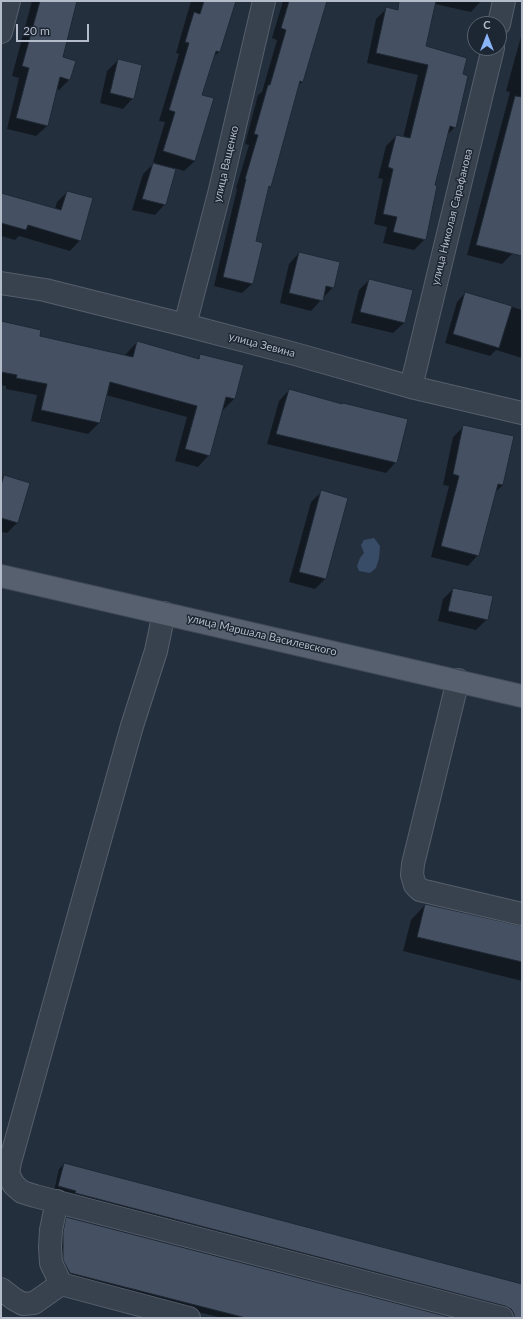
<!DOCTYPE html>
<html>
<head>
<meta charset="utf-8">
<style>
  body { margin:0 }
  #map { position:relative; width:523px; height:1319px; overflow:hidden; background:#242f3e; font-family:Lato,sans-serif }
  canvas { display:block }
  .frame { position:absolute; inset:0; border:2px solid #b4bcc9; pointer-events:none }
  .north { position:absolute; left:467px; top:16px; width:40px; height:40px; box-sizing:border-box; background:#1d2633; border:1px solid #59626f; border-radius:50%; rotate:0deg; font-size:11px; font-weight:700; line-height:16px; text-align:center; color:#b4bcc9 }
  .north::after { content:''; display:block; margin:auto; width:14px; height:18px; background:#8ab4f8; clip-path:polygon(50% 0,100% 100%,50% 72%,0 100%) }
  .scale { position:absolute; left:16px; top:24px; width:73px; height:18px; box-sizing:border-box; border:2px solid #b4bcc9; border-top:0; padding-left:5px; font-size:12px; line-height:14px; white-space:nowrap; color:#b4bcc9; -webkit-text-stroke:3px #1d2633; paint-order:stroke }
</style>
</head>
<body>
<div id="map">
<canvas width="523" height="1319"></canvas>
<div class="frame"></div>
<div class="north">С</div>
<div class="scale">20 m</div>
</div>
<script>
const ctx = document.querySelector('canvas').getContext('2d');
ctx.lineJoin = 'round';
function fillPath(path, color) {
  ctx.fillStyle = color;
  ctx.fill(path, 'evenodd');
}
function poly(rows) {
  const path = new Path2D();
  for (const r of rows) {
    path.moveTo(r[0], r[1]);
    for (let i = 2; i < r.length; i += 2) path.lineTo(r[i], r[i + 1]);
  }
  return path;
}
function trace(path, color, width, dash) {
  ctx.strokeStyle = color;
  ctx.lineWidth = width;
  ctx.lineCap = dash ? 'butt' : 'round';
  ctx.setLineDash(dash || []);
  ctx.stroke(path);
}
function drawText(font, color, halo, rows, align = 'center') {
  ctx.font = font + ' Lato,sans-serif';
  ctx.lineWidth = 3;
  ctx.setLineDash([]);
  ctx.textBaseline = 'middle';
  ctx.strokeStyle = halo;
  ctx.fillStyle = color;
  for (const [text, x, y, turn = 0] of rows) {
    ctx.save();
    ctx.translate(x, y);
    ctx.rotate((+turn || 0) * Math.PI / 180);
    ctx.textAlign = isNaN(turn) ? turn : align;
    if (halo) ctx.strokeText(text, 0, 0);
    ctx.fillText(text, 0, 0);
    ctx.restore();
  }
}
fillPath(poly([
  [374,538,380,546,379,558,376,568,370,573,359,571,357,566,360,558,364,553,361,545,364,540]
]), '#394c67');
fillPath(poly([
  [32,1,76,1,62,58,69,80,59,90,56,89,47,126,36,136,7,129,19,78,12,76],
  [191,1,234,1,219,52,213,57,201,95,195,161,184,171,175,168,165,204,155,215,132,210,143,174,155,162,153,162,165,122,159,121,179,54,176,53],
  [283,1,326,1,302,82,298,86,270,186,268,189,255,242,252,284,242,293,214,286,237,189,236,188,249,145,245,144,258,95,262,92,277,40,272,38],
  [416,1,481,1,471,12,435,4],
  [387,8,424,47,461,75,455,127,446,136,434,186,425,239,414,250,383,243,387,227,374,224,383,179,378,178,386,146,396,136,403,138,418,75,367,63,376,19],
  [522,33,522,215,512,254,502,264,467,255,510,92,506,91],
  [118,60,133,98,123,109,100,103,107,71],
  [67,192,80,240,70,251,19,236,15,240,1,236,1,194,55,209,57,202],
  [299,253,333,287,311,311,280,303,289,264],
  [369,280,412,291,404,323,393,333,351,323,359,290],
  [465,293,522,310,522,358,496,350,490,356,445,343,457,302],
  [1,322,38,337,125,357,126,354,137,342,197,359,201,355,234,399,223,410,221,409,209,455,198,467,175,461,187,417,106,395,99,423,88,434,31,421,37,395,6,389,6,386,1,385],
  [289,390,396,462,386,473,267,444,279,401],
  [464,426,503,485,494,493,478,555,468,566,431,557,449,486,443,485,453,437],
  [4,476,29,483,17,523,7,533,1,532,1,479],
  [321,492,325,579,315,589,289,582,311,502],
  [453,589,487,619,476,630,438,621,443,599],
  [425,905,522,927,522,981,403,951,411,920],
  [64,1164,522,1285,522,1318,508,1318,54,1191,59,1169],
  [67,1218,449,1318,222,1318,65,1278,58,1265,62,1223]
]), '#0007');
const building = poly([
  [40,1,77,1,63,57,76,61,70,80,60,77,48,126,16,118,29,68,22,66,40,1],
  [204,1,236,1,220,52,216,51,202,95,214,98,195,161,163,151,175,112,169,110,189,43,185,42,194,12,200,14,204,1],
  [289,1,327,1,303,82,300,81,271,187,269,186,256,241,263,243,253,284,223,277,246,179,245,179,258,135,254,134,268,85,270,85,286,30,281,28,289,1],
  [399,1,436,1,426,46,467,58,463,74,468,76,456,128,450,126,435,185,437,186,426,240,393,232,397,217,383,214,393,169,388,167,396,135,410,138,428,65,376,53,386,7,398,10,399,1],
  [118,59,142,65,134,99,110,93,118,59],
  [515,96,522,97,522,256,476,245,515,96],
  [153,163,176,169,166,205,142,199,153,163],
  [67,191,93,198,81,241,28,225,26,230,1,223,1,193,61,210,67,191],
  [299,252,340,262,334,288,326,286,323,301,289,293,299,252],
  [369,279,413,290,405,323,360,312,369,279],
  [465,292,512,306,499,348,453,334,465,292],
  [1,321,41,330,40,336,133,357,137,341,199,359,200,354,244,365,235,399,226,397,210,456,185,449,197,406,110,382,100,423,41,410,47,384,16,378,17,375,1,372,1,321],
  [289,389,342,404,343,403,408,419,397,463,276,434,289,389],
  [463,425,514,436,503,485,498,484,479,556,441,546,459,476,453,474,463,425],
  [4,475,30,483,18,523,1,518,1,485,4,475],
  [321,490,348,498,326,579,299,572,321,490],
  [453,588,493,596,488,620,448,611,453,588],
  [425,904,522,926,522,962,417,937,425,904],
  [64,1163,522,1284,522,1318,514,1318,514,1314,511,1309,505,1306,75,1193,76,1191,58,1186,64,1163],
  [66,1217,453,1318,246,1318,70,1273,63,1260,63,1232,66,1217]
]);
fillPath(building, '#455162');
trace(building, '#1f2835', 1);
const minor = poly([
  [499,24,504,1],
  [1,32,9,1],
  [1,283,45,290,185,325,295,354,411,387,522,413],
  [185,325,220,190,264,1],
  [411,387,493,48],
  [164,613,156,651,132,726,92,868,10,1162,8,1174,14,1185,22,1192,35,1196,502,1318],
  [458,680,413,864,412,875,415,885,420,890,522,914],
  [57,1201,51,1230,50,1247,51,1263,61,1284,189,1318],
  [1,1289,14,1299,23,1304,34,1303,61,1284]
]);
const major = poly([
  [1,576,522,696]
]);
trace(minor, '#565f6c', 24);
trace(major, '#414a57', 24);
trace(minor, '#38414e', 22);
trace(major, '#56606e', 22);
drawText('11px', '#b4bcc9', '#1d2633', [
  ["улица Ващенко",226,164,-77],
  ["улица Николая Сарафанова",452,217,-76],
  ["улица Зевина",262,345,15],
  ["улица Маршала Василевского",262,635,13]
]);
</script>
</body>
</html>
